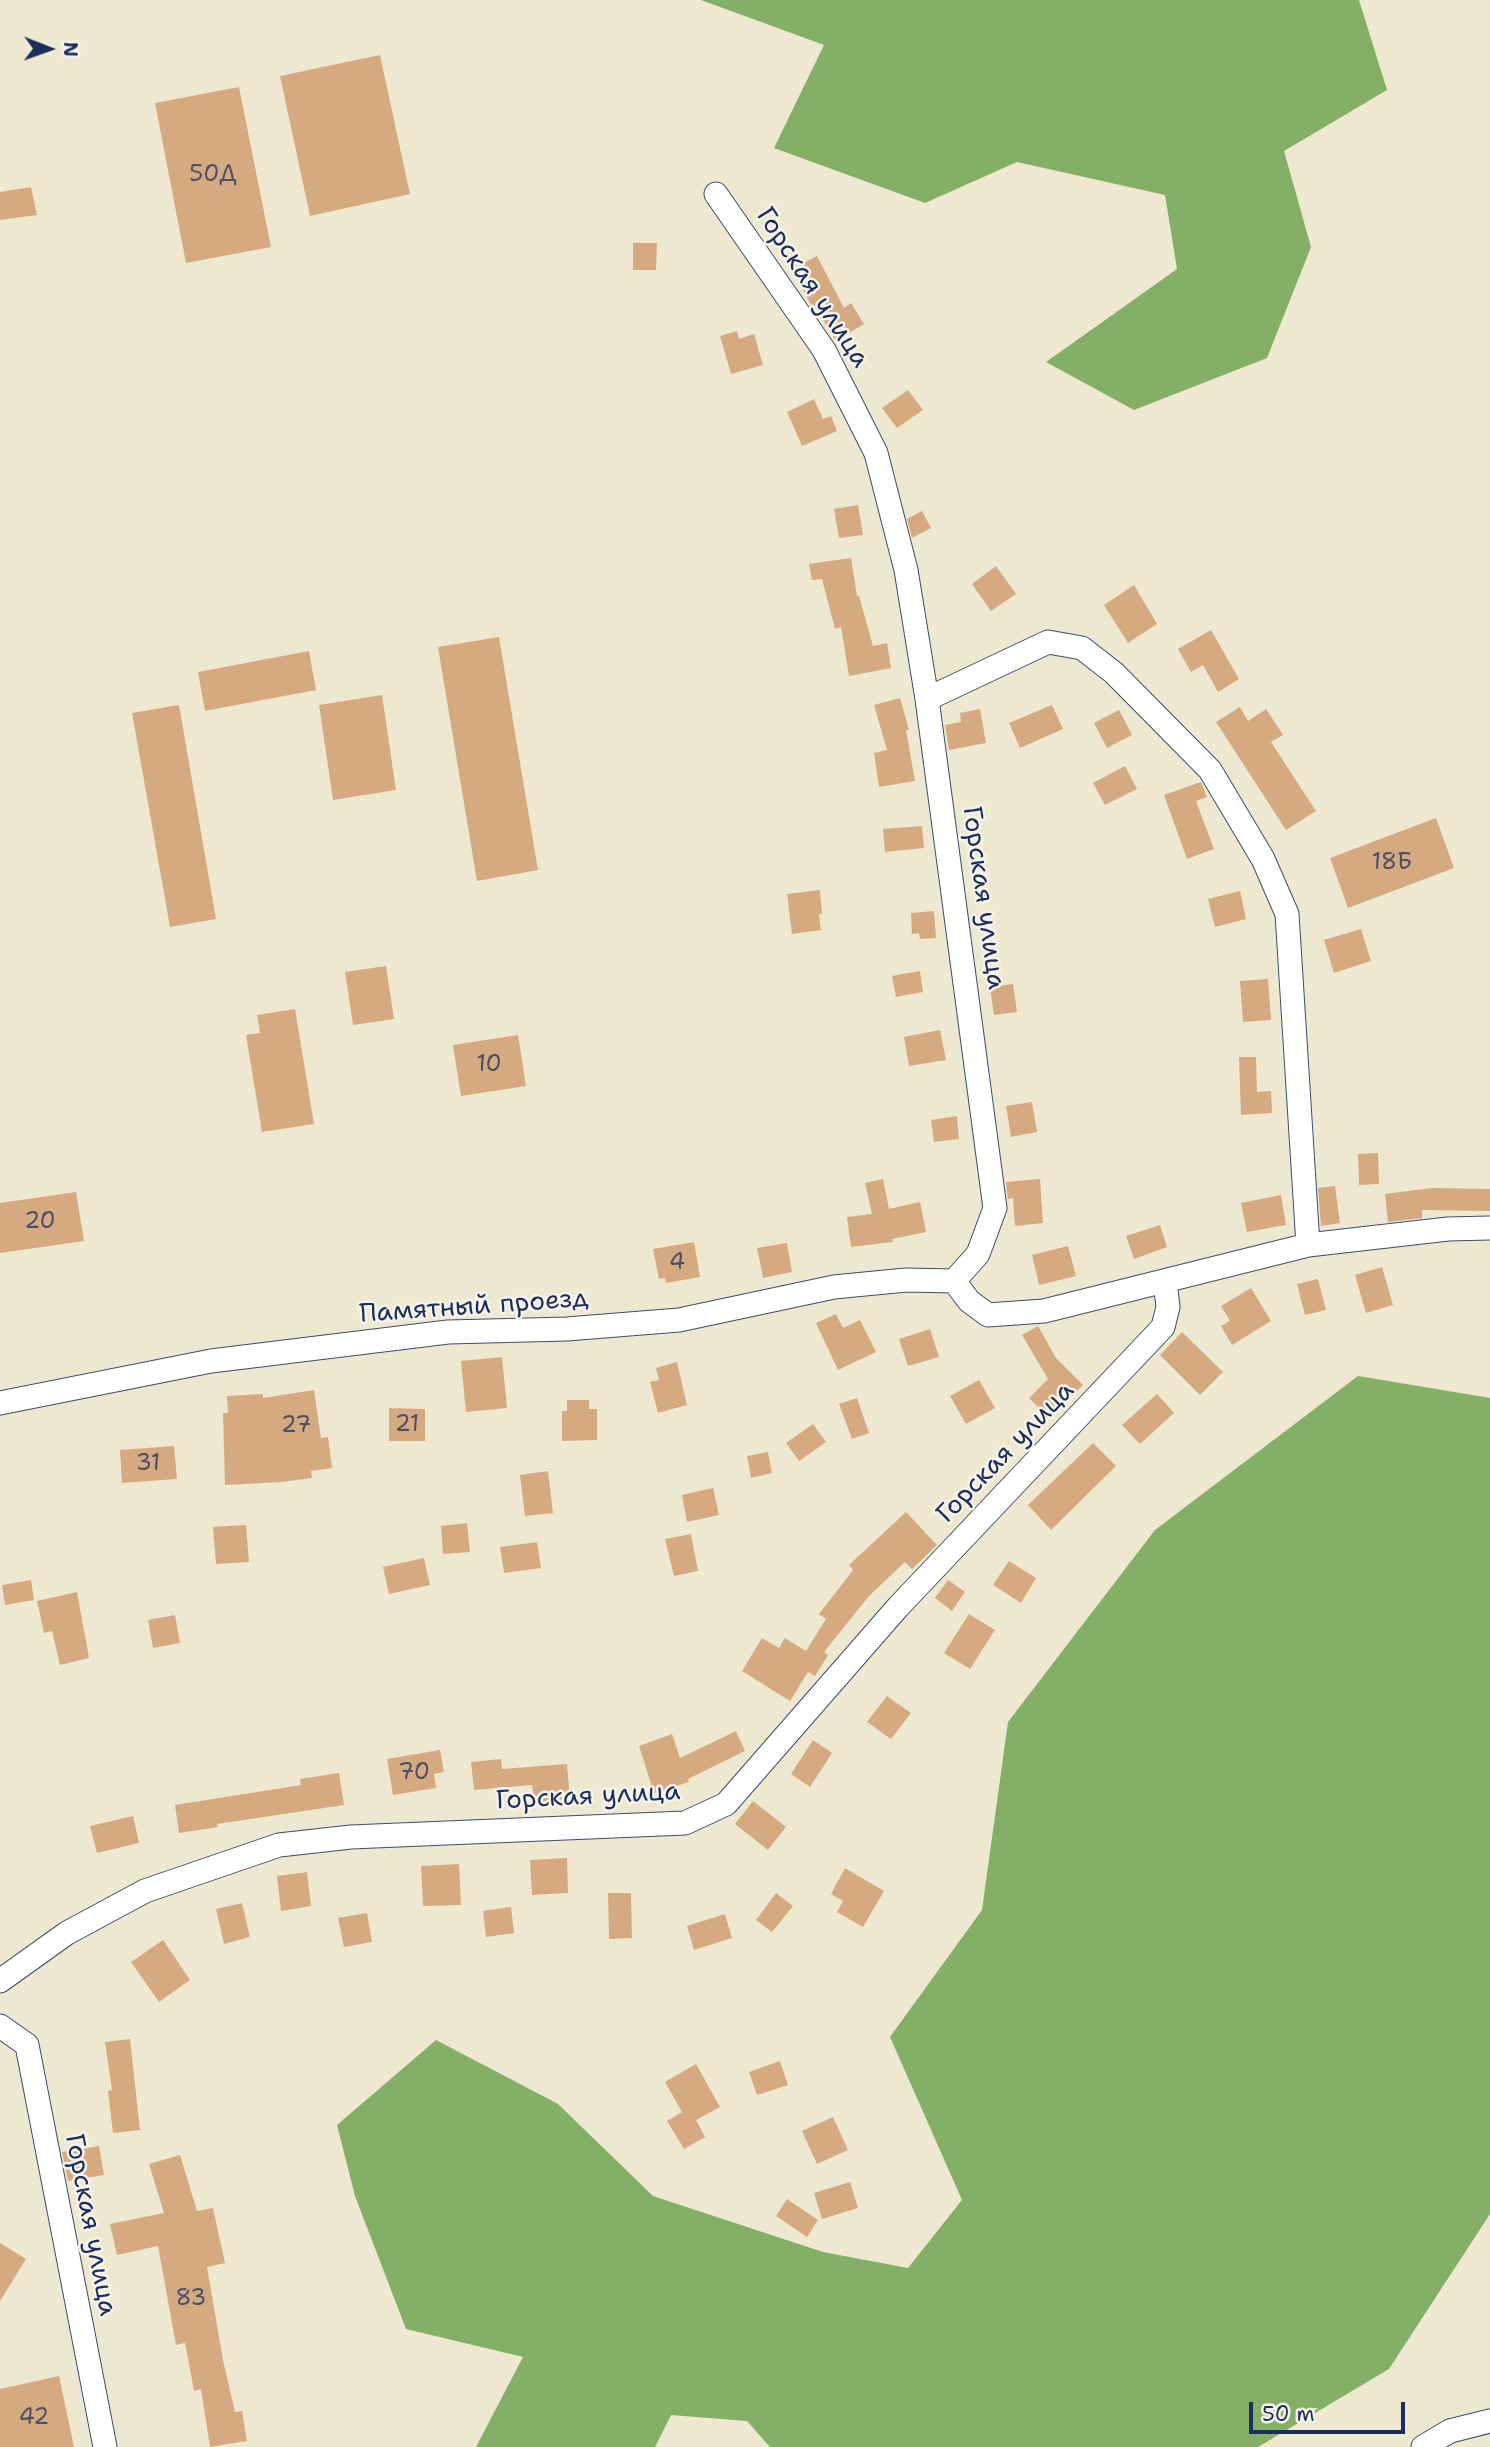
<!DOCTYPE html>
<html>
<head>
<meta charset="utf-8">
<style>
  body { margin:0 }
  #map { position:relative; width:1490px; height:2447px; overflow:hidden; background:#efe8d0; font-family:"Shantell Sans",sans-serif }
  canvas { display:block }
  .north { position:absolute; left:14px; top:14px; width:70px; height:70px; -webkit-text-stroke:5px #f7f3e8; paint-order:stroke; rotate:91deg; font-size:19px; font-weight:700; line-height:28px; text-align:center; color:#1b2f5e }
  .north::after { content:''; display:block; margin:auto; width:24px; height:32px; background:#1b2f5e; clip-path:polygon(50% 0,100% 100%,50% 72%,0 100%) }
  .scale { position:absolute; left:1249px; top:2402px; width:156px; height:32px; box-sizing:border-box; border:4px solid #1b2f5e; border-top:0; padding-left:9px; font-size:21px; line-height:24px; white-space:nowrap; color:#1b2f5e; -webkit-text-stroke:5px #f7f3e8; paint-order:stroke }
</style>
</head>
<body>
<div id="map">
<canvas width="1490" height="2447"></canvas>
<div class="north">N</div>
<div class="scale">50 m</div>
</div>
<script>
const ctx = document.querySelector('canvas').getContext('2d');
ctx.lineJoin = 'round';
function fillPath(path, color) {
  ctx.fillStyle = color;
  ctx.fill(path, 'evenodd');
}
function poly(rows) {
  const path = new Path2D();
  for (const r of rows) {
    path.moveTo(r[0], r[1]);
    for (let i = 2; i < r.length; i += 2) path.lineTo(r[i], r[i + 1]);
  }
  return path;
}
function trace(path, color, width, dash) {
  ctx.strokeStyle = color;
  ctx.lineWidth = width;
  ctx.lineCap = dash ? 'butt' : 'round';
  ctx.setLineDash(dash || []);
  ctx.stroke(path);
}
function drawText(font, color, halo, rows, align = 'center') {
  ctx.font = font + ' "Shantell Sans",sans-serif';
  ctx.lineWidth = 5;
  ctx.setLineDash([]);
  ctx.textBaseline = 'middle';
  ctx.strokeStyle = halo;
  ctx.fillStyle = color;
  for (const [text, x, y, turn = 0] of rows) {
    ctx.save();
    ctx.translate(x, y);
    ctx.rotate((+turn || 0) * Math.PI / 180);
    ctx.textAlign = isNaN(turn) ? turn : align;
    if (halo) ctx.strokeText(text, 0, 0);
    ctx.fillText(text, 0, 0);
    ctx.restore();
  }
}
fillPath(poly([
  [701,0,1359,0,1387,90,1284,151,1311,247,1267,358,1134,410,1046,362,1177,269,1165,195,1017,162,925,203,774,148,824,45],
  [1358,1376,1490,1398,1490,2214,1389,2369,1258,2447,770,2447,747,2421,671,2415,655,2447,476,2447,523,2357,406,2329,355,2196,337,2125,436,2040,558,2104,653,2196,823,2252,908,2268,962,2200,890,2037,982,1910,1008,1722,1155,1530]
]), '#84af66');
fillPath(poly([
  [380,55,410,194,310,216,280,76],
  [239,87,271,247,186,263,155,103],
  [31,187,37,215,0,220,0,192],
  [633,243,657,243,656,270,633,270],
  [817,256,844,308,851,303,864,324,836,341,813,304,811,305,792,269],
  [737,331,739,339,754,334,763,365,731,374,720,336],
  [908,390,923,410,897,428,882,408],
  [814,399,823,419,831,416,837,431,802,446,787,412],
  [858,505,863,535,839,538,834,509],
  [922,511,931,528,912,538,907,519],
  [851,558,857,596,859,596,873,646,887,643,891,668,849,676,841,627,835,629,822,579,812,580,809,564],
  [996,566,1016,594,991,611,972,584],
  [1134,585,1157,624,1128,643,1104,605],
  [1211,630,1239,679,1218,692,1203,665,1191,672,1178,649],
  [499,637,538,870,477,881,438,647],
  [309,651,316,690,205,711,198,672],
  [382,695,396,790,333,800,319,705],
  [900,698,909,730,906,730,915,781,879,787,874,753,887,750,874,705],
  [179,705,216,919,170,927,132,713],
  [1052,705,1063,729,1020,748,1009,723],
  [1240,707,1248,721,1266,709,1283,735,1271,742,1316,811,1286,830,1216,722],
  [980,709,986,743,949,750,945,725,961,722,960,713],
  [1119,710,1132,735,1107,748,1094,723],
  [1125,766,1137,789,1105,805,1093,783],
  [1201,782,1207,797,1196,801,1214,849,1187,859,1164,795],
  [1436,818,1454,868,1348,908,1330,858],
  [922,826,924,848,885,852,883,829],
  [820,890,822,914,819,914,821,930,792,934,787,894],
  [1240,891,1246,919,1215,927,1208,899],
  [934,911,936,938,920,939,919,933,912,934,911,913],
  [1361,929,1371,961,1334,973,1324,940],
  [386,966,394,1019,353,1025,345,972],
  [920,971,923,992,896,997,892,976],
  [1268,979,1271,1020,1243,1022,1240,981],
  [1013,984,1017,1012,994,1015,990,987],
  [295,1009,314,1124,262,1132,246,1035,260,1033,257,1015],
  [940,1030,946,1060,909,1066,904,1037],
  [518,1035,526,1086,461,1096,453,1045],
  [1239,1057,1256,1057,1257,1092,1271,1091,1272,1113,1241,1115],
  [1032,1102,1037,1132,1011,1137,1006,1106],
  [957,1116,959,1139,934,1142,931,1120],
  [1378,1153,1379,1184,1359,1185,1358,1154],
  [883,1179,889,1209,920,1202,926,1232,892,1239,893,1242,851,1247,847,1217,872,1214,865,1183],
  [1040,1179,1043,1223,1015,1226,1013,1198,1008,1199,1006,1182],
  [1335,1186,1340,1223,1321,1226,1318,1188],
  [1432,1188,1490,1189,1490,1211,1422,1210,1422,1218,1388,1222,1385,1194],
  [76,1192,84,1241,0,1253,0,1203],
  [1281,1195,1286,1225,1247,1232,1241,1203],
  [1160,1225,1167,1247,1134,1259,1126,1236],
  [694,1242,700,1277,666,1283,665,1278,659,1279,653,1249],
  [787,1243,792,1272,763,1278,757,1248],
  [1068,1246,1076,1276,1039,1285,1032,1255],
  [1382,1267,1393,1305,1366,1313,1355,1275],
  [1318,1279,1326,1310,1305,1315,1297,1284],
  [1251,1288,1271,1321,1232,1345,1221,1326,1230,1321,1221,1306],
  [836,1314,843,1328,860,1320,876,1352,838,1370,816,1323],
  [1038,1326,1056,1358,1083,1385,1049,1418,1029,1398,1048,1379,1022,1335],
  [930,1329,939,1357,908,1366,899,1339],
  [1182,1332,1223,1372,1200,1395,1160,1355],
  [502,1357,507,1408,466,1412,461,1361],
  [677,1362,687,1405,658,1413,650,1382,659,1380,656,1368],
  [979,1380,995,1408,966,1424,950,1396],
  [314,1390,321,1438,328,1437,332,1468,311,1471,312,1478,282,1482,225,1485,223,1413,228,1413,227,1396,263,1394,263,1398],
  [1157,1394,1174,1413,1140,1444,1122,1425],
  [857,1398,869,1433,852,1439,839,1404],
  [567,1400,589,1400,589,1409,597,1409,597,1440,562,1441,562,1411,567,1411],
  [389,1408,425,1409,425,1441,389,1441],
  [813,1424,826,1442,799,1461,786,1443],
  [1093,1443,1116,1466,1051,1530,1028,1505],
  [174,1446,177,1479,122,1483,120,1450],
  [768,1452,772,1473,751,1478,747,1456],
  [548,1471,553,1513,525,1516,520,1475],
  [713,1488,719,1515,687,1522,682,1495],
  [906,1512,937,1545,912,1569,905,1562,869,1596,824,1652,828,1655,815,1676,808,1672,790,1701,742,1671,762,1638,779,1648,785,1638,806,1651,826,1619,819,1614,853,1570,849,1565],
  [467,1523,470,1552,443,1554,441,1526],
  [246,1525,249,1562,216,1564,213,1527],
  [691,1534,698,1571,674,1576,665,1539],
  [537,1542,541,1568,504,1573,500,1547],
  [424,1558,430,1585,389,1594,383,1567],
  [1009,1561,1036,1578,1021,1603,993,1585],
  [31,1580,34,1600,5,1605,2,1585],
  [948,1580,965,1592,952,1611,935,1598],
  [77,1592,89,1658,60,1665,52,1631,44,1633,37,1601],
  [969,1614,995,1630,970,1669,944,1653],
  [175,1615,180,1643,153,1648,148,1620],
  [887,1696,911,1713,891,1739,867,1722],
  [736,1731,745,1751,688,1779,689,1782,654,1793,639,1746,672,1734,680,1758],
  [813,1740,832,1753,810,1787,791,1774],
  [440,1750,444,1772,434,1774,436,1788,393,1795,387,1759],
  [501,1759,502,1769,567,1764,570,1799,534,1802,532,1785,474,1790,471,1762],
  [339,1773,344,1805,217,1824,218,1827,179,1833,175,1805,301,1785,300,1779],
  [753,1801,786,1827,768,1850,735,1824],
  [133,1816,139,1843,97,1853,90,1826],
  [567,1858,568,1893,532,1895,530,1860],
  [459,1864,461,1905,423,1906,421,1866],
  [845,1868,884,1891,863,1927,837,1912,843,1901,831,1894],
  [307,1872,311,1906,281,1911,277,1876],
  [608,1893,631,1893,632,1938,609,1939],
  [776,1893,793,1906,772,1932,756,1920],
  [242,1903,250,1937,224,1944,216,1909],
  [511,1907,514,1933,486,1937,483,1911],
  [367,1913,372,1942,344,1947,338,1918],
  [725,1914,732,1938,694,1950,687,1926],
  [163,1940,190,1980,159,2002,131,1962],
  [130,2039,140,2130,113,2133,108,2091,112,2090,105,2042],
  [780,2061,788,2085,757,2095,749,2072],
  [696,2064,720,2107,696,2120,705,2137,684,2149,667,2121,682,2112,665,2082],
  [833,2117,848,2150,817,2164,802,2131],
  [99,2146,104,2175,68,2181,62,2152],
  [180,2155,197,2211,213,2208,225,2263,207,2267,223,2360,235,2412,242,2411,247,2441,210,2447,201,2389,194,2391,185,2343,176,2345,158,2246,117,2255,110,2224,164,2213,149,2164],
  [850,2182,858,2208,822,2219,814,2193],
  [787,2199,818,2220,807,2237,776,2216],
  [0,2243,26,2259,0,2301],
  [59,2376,74,2447,0,2447,0,2389]
]), '#d6aa81');
const minor = poly([
  [716,194,824,350,876,453,906,570,927,699,995,1208,978,1254,954,1281],
  [927,699,1048,642,1082,648,1114,673,1210,770,1263,859,1287,914,1308,1245],
  [954,1281,969,1301,988,1315,1044,1311,1308,1245,1448,1229,1490,1228],
  [0,1403,211,1361,448,1332,567,1329,679,1320,834,1287,906,1280,954,1281],
  [0,1981,67,1933,145,1891,279,1845,351,1837,685,1823,726,1804,898,1607,1163,1327,1168,1307,1165,1281],
  [0,2026,27,2045,105,2447],
  [1423,2447,1450,2431,1490,2421]
]);
trace(minor, '#3b4b6f', 25);
trace(minor, '#fff', 23);
drawText('23px', '#4a4e67', null, [
  ["50Д",213,175],
  ["18Б",1392,863],
  ["10",489,1065],
  ["20",40,1222],
  ["4",677,1263],
  ["21",407,1425],
  ["27",296,1426],
  ["31",148,1464],
  ["70",414,1773],
  ["83",191,2299],
  ["42",34,2418]
]);
drawText('26px', '#1b2f5e', '#f7f3e8', [
  ["Горская улица",812,288,57],
  ["Горская улица",983,898,82],
  ["Памятный проезд",474,1307,-4],
  ["Горская улица",1006,1453,-46],
  ["Горская улица",588,1797,-3],
  ["Горская улица",90,2225,79]
]);
</script>
</body>
</html>
